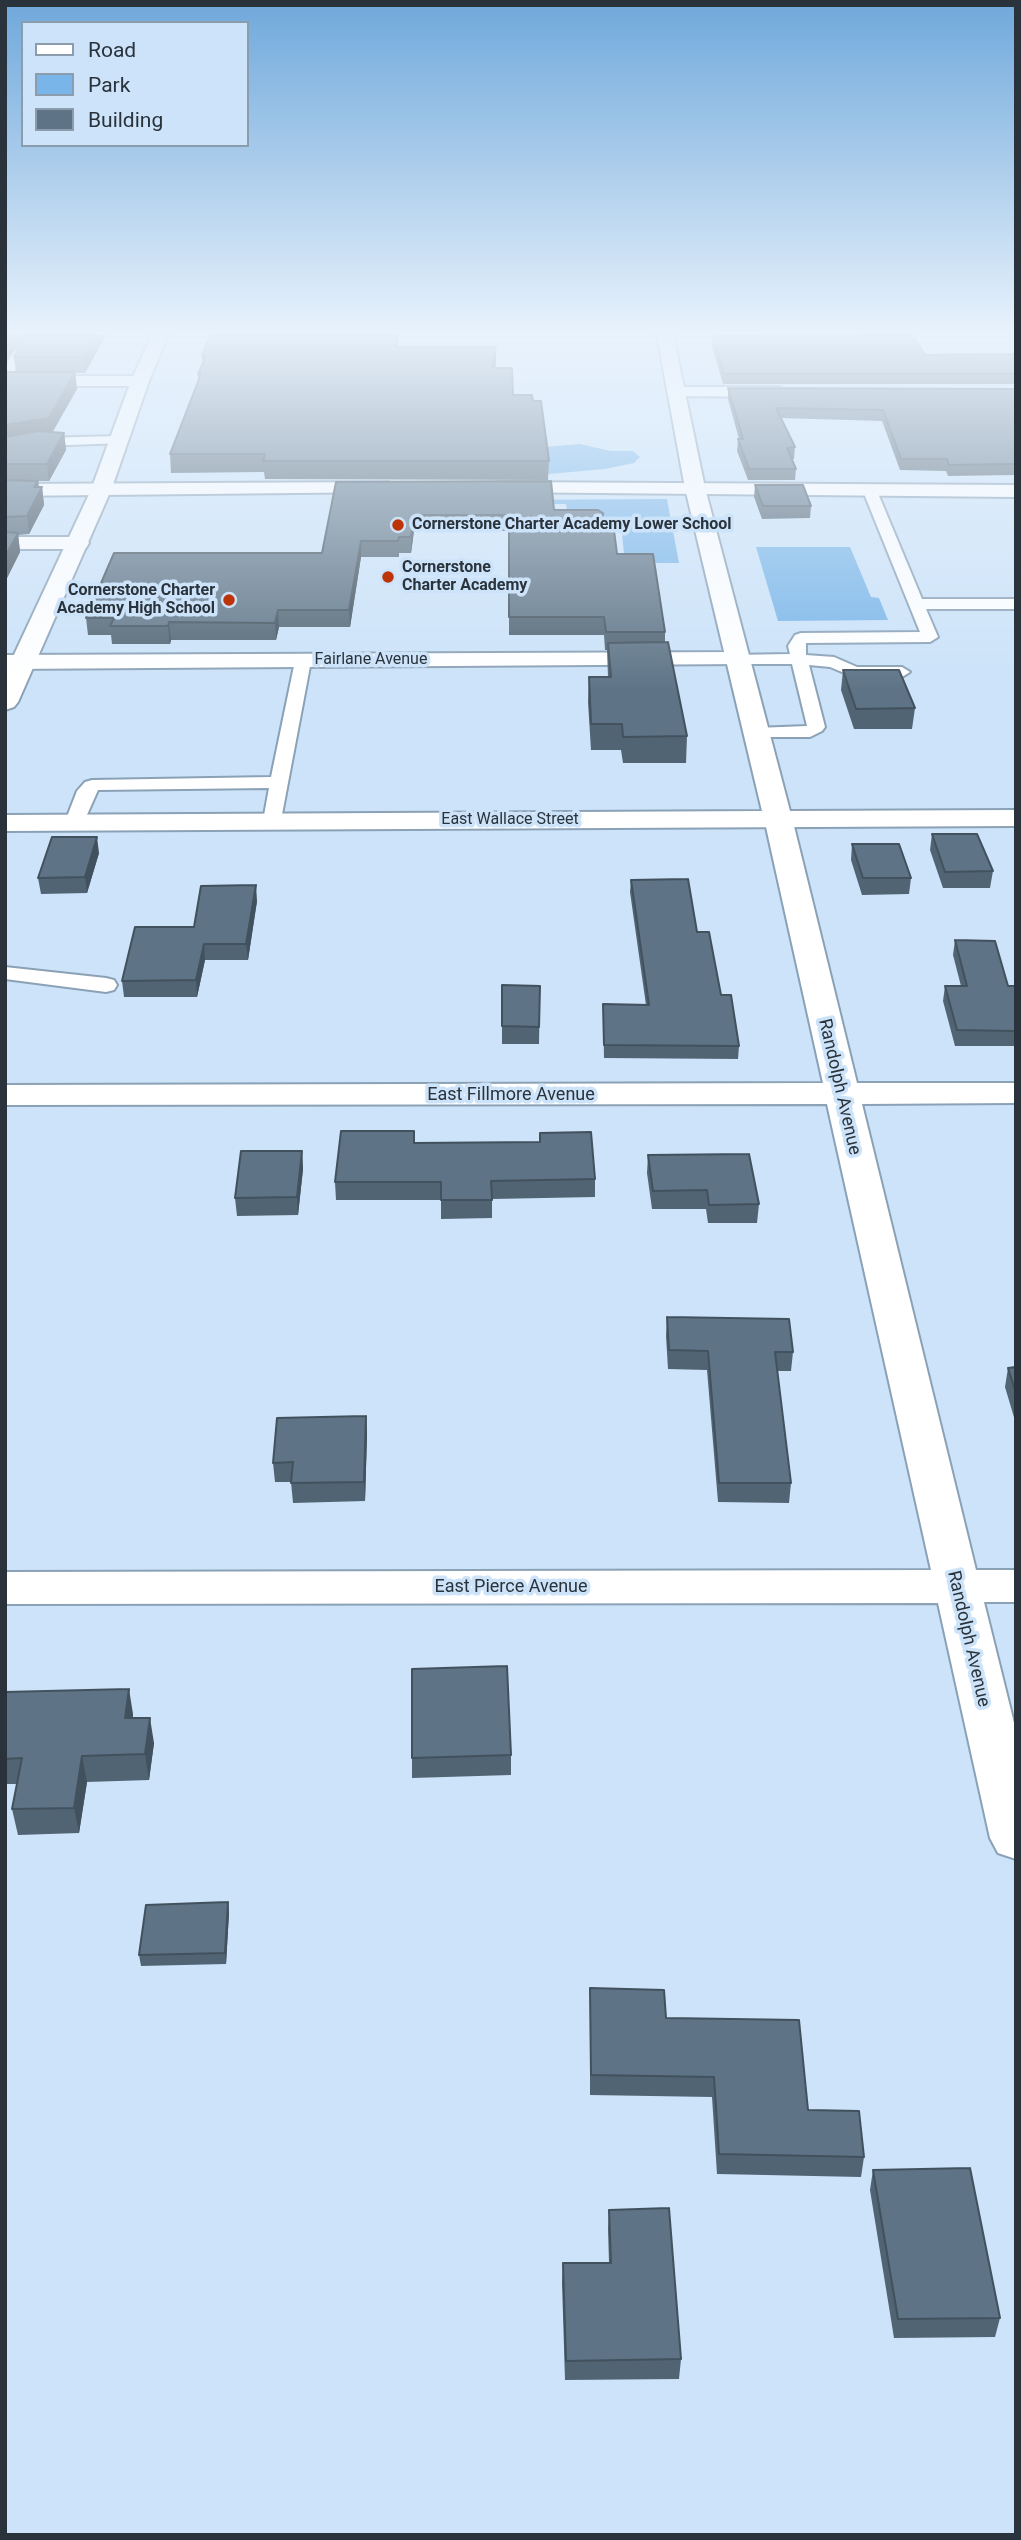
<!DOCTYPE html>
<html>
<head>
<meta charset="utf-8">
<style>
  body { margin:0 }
  #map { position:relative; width:1021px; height:2540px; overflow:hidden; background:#cce3f9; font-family:Roboto,sans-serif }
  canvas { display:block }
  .frame { position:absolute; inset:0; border:7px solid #2a333b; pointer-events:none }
  .legend { position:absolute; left:21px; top:21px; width:228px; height:126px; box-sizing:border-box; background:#cce3f9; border:2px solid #8b9dad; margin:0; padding:9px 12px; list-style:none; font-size:21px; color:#2a333b }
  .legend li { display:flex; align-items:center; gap:14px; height:35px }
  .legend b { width:35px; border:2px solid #8b9dad }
</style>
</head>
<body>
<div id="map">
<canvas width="1021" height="2540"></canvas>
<div class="frame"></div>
<ul class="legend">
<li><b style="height:9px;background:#fff"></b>Road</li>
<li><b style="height:19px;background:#79b5e8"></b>Park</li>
<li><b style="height:19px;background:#5e7486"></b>Building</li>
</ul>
</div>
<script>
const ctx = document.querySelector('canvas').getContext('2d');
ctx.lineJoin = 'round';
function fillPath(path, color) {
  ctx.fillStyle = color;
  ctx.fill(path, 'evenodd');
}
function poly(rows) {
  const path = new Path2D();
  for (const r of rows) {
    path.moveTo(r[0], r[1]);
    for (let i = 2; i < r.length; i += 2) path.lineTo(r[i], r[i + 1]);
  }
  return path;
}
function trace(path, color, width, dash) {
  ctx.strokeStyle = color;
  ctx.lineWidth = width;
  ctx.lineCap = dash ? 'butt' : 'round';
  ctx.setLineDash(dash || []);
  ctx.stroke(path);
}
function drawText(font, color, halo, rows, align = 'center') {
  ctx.font = font + ' Roboto,sans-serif';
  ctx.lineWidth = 7;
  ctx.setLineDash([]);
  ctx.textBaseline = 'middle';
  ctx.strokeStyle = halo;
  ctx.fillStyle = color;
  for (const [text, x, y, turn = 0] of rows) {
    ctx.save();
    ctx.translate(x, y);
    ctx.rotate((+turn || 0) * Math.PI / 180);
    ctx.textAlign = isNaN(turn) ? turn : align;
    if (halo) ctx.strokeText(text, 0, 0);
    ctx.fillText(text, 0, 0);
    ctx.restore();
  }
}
fillPath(poly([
  [580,444,611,451,633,451,640,457,634,463,605,469,538,475,532,448],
  [667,499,679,563,625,563,621,525,581,524,569,521,566,504,499,504,499,500],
  [756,547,850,547,871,597,879,598,888,620,778,621]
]), '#79b5e8');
const lane = poly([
  [15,351,25,353,9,380,5,381,5,366,15,351],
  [119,436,124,437,124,443,41,446,5,452,5,444,41,438,119,436],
  [870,487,877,491,922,599,1016,599,1016,609,926,609,938,637,930,642,806,643,806,655,834,657,857,667,902,667,910,672,902,677,854,677,830,667,809,665,825,727,822,731,810,737,749,737,746,733,755,728,807,726,792,664,736,664,730,663,728,659,730,655,790,654,788,646,795,635,801,633,920,632,863,491,870,487],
  [303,656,311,661,280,825,266,825,263,821,269,788,98,790,82,826,68,826,65,822,77,791,85,782,92,780,271,777,295,661,303,656],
  [5,967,106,978,114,980,117,985,114,990,106,992,5,979,5,967]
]);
const street = poly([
  [5,376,140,376,149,381,140,386,5,386,5,376],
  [676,387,779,387,788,392,779,397,670,396,667,392,670,388,676,387],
  [387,482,394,484,397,488,394,492,5,496,5,484,387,482],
  [500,482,1016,485,1016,497,493,492,490,488,493,484,500,482],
  [736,652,745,654,748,659,745,664,5,669,5,655,736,652],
  [778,810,788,812,792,818,857,1083,1016,1083,1016,1103,862,1104,976,1570,1016,1570,1016,1602,984,1602,1016,1731,1016,1859,998,1853,990,1838,938,1603,5,1604,5,1572,931,1570,827,1104,5,1105,5,1085,823,1083,764,818,768,812,778,810]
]);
const secondary = poly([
  [657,335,673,335,705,488,790,811,1016,810,1016,826,5,831,5,815,762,811,685,488,657,335],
  [5,537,78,537,86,538,89,543,86,548,78,549,5,549,5,537]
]);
const primary = poly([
  [152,335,168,335,149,381,111,490,18,702,14,707,5,710,5,674,91,490,131,381,152,335]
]);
trace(lane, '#8ba1b5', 4);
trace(street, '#8ba1b5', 4);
trace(secondary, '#8ba1b5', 4);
trace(primary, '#8ba1b5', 4);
fillPath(lane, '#fff');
fillPath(street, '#fff');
fillPath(secondary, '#fff');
fillPath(primary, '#fff');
fillPath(poly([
  [5,335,106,335,85,373,75,373,77,389,52,432,64,433,66,450,49,481,38,481,39,487,42,487,44,505,29,534,18,535,20,552,5,582,5,372,16,372,14,357,18,349,16,348,5,361],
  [399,335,398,347,496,363,495,368,513,395,533,401,549,461,548,480,265,479,264,472,171,473,170,454,198,379,198,374,202,364,202,356],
  [713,336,925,355,1016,354,1016,384,723,384,712,346],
  [728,388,1016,389,1016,475,948,476,946,471,900,470,882,421,781,418,795,447,794,459,792,459,796,469,795,480,748,480,737,451,738,439,739,439,728,399],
  [336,482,554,510,602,527,617,554,665,632,665,642,687,736,686,763,623,763,621,750,591,750,588,702,589,677,608,677,607,650,605,650,604,635,509,635,509,531,414,531,411,553,399,553,399,557,361,557,350,627,279,627,276,640,171,640,170,644,112,644,111,635,88,635,86,618,322,553],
  [755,485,811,506,810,518,762,519,754,497],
  [843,670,915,708,912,729,854,729,841,690],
  [932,834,993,871,990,888,943,888,930,850],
  [852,844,911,878,909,894,862,895,851,860],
  [99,853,87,893,41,894,38,878],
  [631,880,697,932,739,1046,738,1059,604,1058,603,1004,646,1005,630,892],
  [257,901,248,960,205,960,197,997,124,997,122,981,194,927],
  [955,940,1008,986,1016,986,1016,1046,955,1046,943,1001,945,986,961,986,953,955],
  [502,985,540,986,539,1044,502,1044],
  [414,1131,415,1143,540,1142,540,1133,595,1179,595,1197,492,1199,492,1218,441,1219,441,1200,336,1200,335,1182],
  [302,1151,303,1169,298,1215,237,1216,235,1198],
  [648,1155,759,1204,757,1223,708,1223,706,1209,652,1209,647,1173],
  [667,1317,793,1352,791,1371,777,1371,791,1483,789,1503,718,1502,707,1370,668,1369,666,1336],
  [1016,1367,1016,1424,1005,1387,1008,1368],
  [366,1416,367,1435,365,1501,293,1503,291,1482,275,1482,273,1463],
  [5,1692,133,1714,133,1718,154,1743,149,1780,87,1782,79,1833,18,1835,12,1809,17,1784,5,1784],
  [511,1755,511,1775,412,1778,412,1758],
  [228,1902,229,1913,226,1964,141,1966,139,1955],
  [590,1988,666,2018,808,2110,864,2157,861,2177,717,2174,712,2097,590,2095],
  [873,2170,1000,2318,995,2337,894,2338,870,2190],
  [609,2210,681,2359,679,2379,565,2380,562,2283,563,2263,609,2263,608,2229]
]), '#516473');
fillPath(poly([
  [12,335,14,335,16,348,5,361,5,343],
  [96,335,106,335,85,373,84,357],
  [397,335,399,335,396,363,395,347],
  [496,347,496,363,492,385,492,368],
  [75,372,77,389,51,435,5,442,5,425],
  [64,433,66,450,49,481,47,464],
  [38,481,39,492,42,487,44,505,29,534,27,516,34,487],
  [414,515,414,531,411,553,411,537],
  [18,533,20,552,5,582,5,557],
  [361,541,361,557,350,627,349,610],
  [278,610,279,627,276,640,275,623],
  [169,622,171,640,170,644,168,626],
  [97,837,99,853,87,893,85,877],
  [256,885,257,901,248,960,246,944],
  [204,944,205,960,197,997,196,980],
  [302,1151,303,1169,298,1215,297,1197],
  [366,1416,367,1435,365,1501,364,1482],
  [129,1689,133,1714,129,1743,125,1718],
  [150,1718,154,1743,149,1780,145,1754],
  [82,1756,87,1782,79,1833,74,1808],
  [228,1902,229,1913,226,1964,225,1953]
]), '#42515e');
const building = poly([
  [5,335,12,335,5,343,5,335],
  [22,335,96,335,84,357,14,357,25,336,22,335],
  [210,335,397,335,395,347,496,347,492,368,512,368,513,395,532,395,533,401,541,401,549,461,263,461,265,454,170,454,201,374,198,374,206,356,202,356,210,335],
  [913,335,925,355,1016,354,1016,374,724,374,713,336,913,335],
  [5,372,75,372,49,418,5,425,5,372],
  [728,388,1016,389,1016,464,949,465,947,459,901,459,883,410,776,408,795,447,787,448,796,469,749,469,738,439,743,439,728,388],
  [39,431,64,433,47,464,5,464,5,437,39,431],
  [5,480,38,481,34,487,42,487,27,516,5,517,5,480],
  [551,481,554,510,598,510,603,513,602,527,614,530,617,554,653,554,665,632,606,632,604,617,509,617,509,515,414,515,411,537,399,537,398,541,361,541,349,610,278,610,275,623,169,622,168,626,110,626,114,618,86,618,114,553,322,553,336,482,551,481],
  [755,485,803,485,811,506,763,506,755,485],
  [5,532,18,533,5,557,5,532],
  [668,642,687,736,623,737,622,724,591,724,589,677,611,677,608,643,668,642],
  [843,670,899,670,915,708,856,709,843,670],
  [932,834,977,834,993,871,945,872,932,834],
  [52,837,97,837,85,877,38,878,52,837],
  [852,844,899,844,911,878,863,878,852,844],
  [688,879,697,932,709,932,721,995,731,995,739,1046,604,1045,603,1004,649,1005,631,880,688,879],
  [256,885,246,944,204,944,196,980,122,981,135,927,194,927,201,886,256,885],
  [955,940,995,941,1008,986,1016,986,1016,1031,957,1030,945,986,967,986,955,940],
  [502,985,540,986,539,1027,502,1026,502,985],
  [341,1131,414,1131,414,1143,540,1142,540,1133,591,1132,595,1179,491,1181,492,1200,441,1200,441,1182,335,1182,341,1131],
  [241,1151,302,1151,297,1197,235,1198,241,1151],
  [749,1154,759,1204,709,1205,707,1190,653,1191,648,1155,749,1154],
  [667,1317,789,1319,793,1352,775,1352,791,1483,719,1483,708,1351,669,1350,667,1317],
  [1016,1367,1016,1393,1008,1368,1016,1367],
  [366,1416,364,1482,291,1483,293,1462,273,1463,277,1418,366,1416],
  [507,1666,511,1755,412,1758,412,1669,507,1666],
  [129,1689,125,1718,150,1718,145,1754,82,1756,74,1808,12,1809,22,1758,5,1759,5,1692,129,1689],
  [228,1902,225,1953,139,1955,146,1905,228,1902],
  [590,1988,664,1990,666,2018,799,2020,808,2110,859,2111,864,2157,719,2154,714,2077,591,2075,590,1988],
  [970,2168,1000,2318,898,2319,873,2170,970,2168],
  [669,2208,681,2359,566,2361,563,2263,611,2263,609,2210,669,2208]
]);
fillPath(building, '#5e7486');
trace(building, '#42515e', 2);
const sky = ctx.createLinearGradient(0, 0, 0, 691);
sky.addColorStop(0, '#6fa8db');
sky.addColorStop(0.48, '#e8f2fc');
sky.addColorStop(1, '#e8f2fc00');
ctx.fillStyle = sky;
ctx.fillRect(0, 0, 1021, 691);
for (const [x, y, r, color] of [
  [398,525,7,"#bd3408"],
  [388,577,7,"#bd3408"],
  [229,600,7,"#bd3408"]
]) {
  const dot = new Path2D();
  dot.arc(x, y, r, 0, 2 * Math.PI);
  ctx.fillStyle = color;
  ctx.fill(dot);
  trace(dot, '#cce3f9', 2.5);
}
drawText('bold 16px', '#2a333b', '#cce3f9', [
  ["Cornerstone Charter Academy Lower School",412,525],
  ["Cornerstone",402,568],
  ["Charter Academy",402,586],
  ["Cornerstone Charter",215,591,"right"],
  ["Academy High School",215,609,"right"]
], 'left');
drawText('16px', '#2a333b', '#cce3f9', [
  ["Fairlane Avenue",371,660],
  ["East Wallace Street",510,820]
]);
drawText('18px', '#2a333b', '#cce3f9', [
  ["Randolph Avenue",839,1087,77],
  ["East Fillmore Avenue",511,1095],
  ["East Pierce Avenue",511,1587],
  ["Randolph Avenue",968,1639,77]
]);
</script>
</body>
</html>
